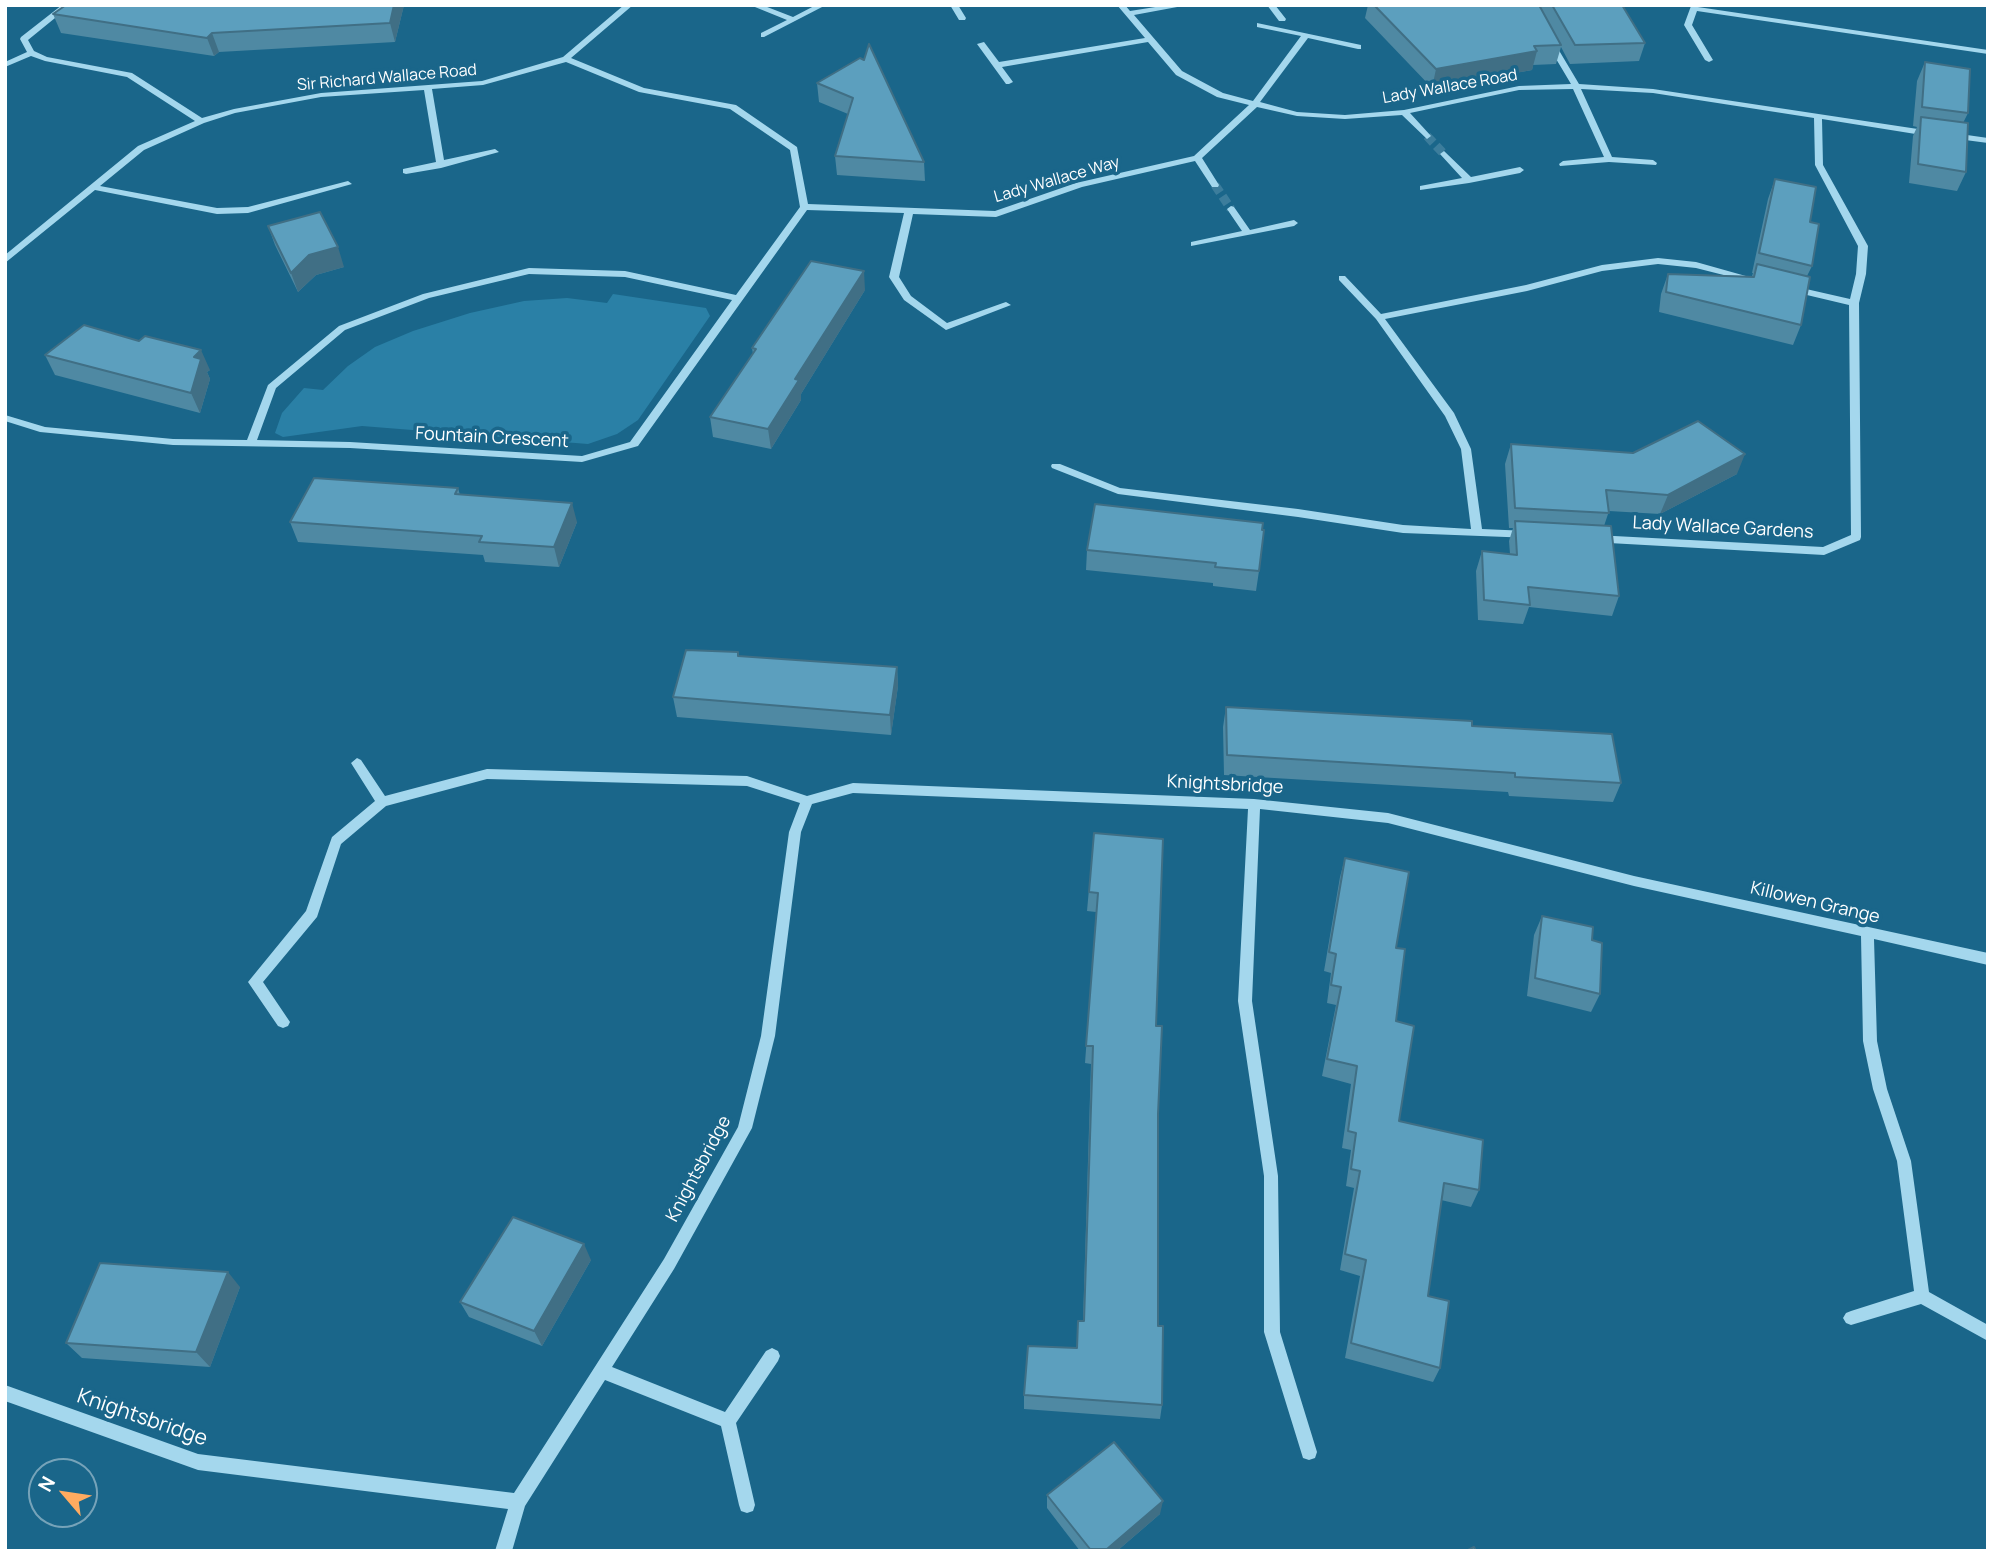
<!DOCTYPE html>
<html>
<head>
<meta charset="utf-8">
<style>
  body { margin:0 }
  #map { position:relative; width:1993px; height:1556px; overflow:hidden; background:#1a668a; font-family:Manrope,sans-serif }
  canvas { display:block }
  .frame { position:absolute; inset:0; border:7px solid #fff; pointer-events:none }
  .north { position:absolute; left:28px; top:1458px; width:70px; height:70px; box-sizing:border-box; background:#1a668a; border:2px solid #76a3b9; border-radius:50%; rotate:299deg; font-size:19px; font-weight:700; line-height:28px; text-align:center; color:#fff }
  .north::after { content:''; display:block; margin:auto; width:24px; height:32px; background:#ffab60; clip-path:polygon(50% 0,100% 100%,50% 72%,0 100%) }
</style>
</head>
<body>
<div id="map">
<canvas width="1993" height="1556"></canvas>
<div class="frame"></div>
<div class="north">N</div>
</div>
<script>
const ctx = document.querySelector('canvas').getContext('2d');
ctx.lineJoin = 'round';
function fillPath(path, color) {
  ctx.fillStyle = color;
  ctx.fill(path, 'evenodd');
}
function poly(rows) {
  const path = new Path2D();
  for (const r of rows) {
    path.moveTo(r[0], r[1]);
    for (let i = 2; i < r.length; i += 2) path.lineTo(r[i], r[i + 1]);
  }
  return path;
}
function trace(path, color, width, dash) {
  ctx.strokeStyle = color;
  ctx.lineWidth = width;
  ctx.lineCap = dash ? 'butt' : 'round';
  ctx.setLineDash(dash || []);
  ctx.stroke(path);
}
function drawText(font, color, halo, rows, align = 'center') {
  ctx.font = font + ' Manrope,sans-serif';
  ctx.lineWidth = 7;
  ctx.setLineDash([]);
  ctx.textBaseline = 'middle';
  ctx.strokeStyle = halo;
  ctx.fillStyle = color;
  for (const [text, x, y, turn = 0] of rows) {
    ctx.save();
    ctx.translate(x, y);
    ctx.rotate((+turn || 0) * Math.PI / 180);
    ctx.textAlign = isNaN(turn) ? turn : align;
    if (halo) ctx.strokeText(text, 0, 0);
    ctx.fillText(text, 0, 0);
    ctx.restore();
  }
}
fillPath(poly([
  [613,294,706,308,710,316,638,420,617,434,588,444,362,426,283,437,275,433,282,413,304,388,323,390,348,366,375,347,413,331,470,313,524,301,567,298,607,303]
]), '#2a80a6');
trace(poly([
  [1427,136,1444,154],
  [1215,185,1231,209]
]), '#3c7d9c', 9, [9, 4.5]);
fillPath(poly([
  [62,5,71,5,28,40,34,51,47,57,132,73,202,118,234,109,321,93,482,81,563,57,624,5,633,5,571,58,644,88,736,105,797,147,808,204,995,211,1076,183,1194,156,1249,105,1217,97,1176,75,1148,42,1002,67,1013,82,1009,84,1006,84,977,44,984,42,999,62,1145,38,1117,5,1125,5,1130,11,1168,5,1188,5,1134,15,1182,71,1223,93,1253,101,1301,36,1257,27,1257,23,1361,45,1361,49,1358,49,1308,38,1260,102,1297,112,1345,115,1404,110,1519,86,1571,84,1546,42,1550,40,1554,42,1579,84,1653,89,1931,131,1931,135,1928,136,1822,119,1823,165,1868,246,1866,274,1859,303,1861,537,1860,540,1824,555,1591,542,1590,539,1591,536,1595,535,1823,547,1851,535,1849,305,1790,291,1788,289,1793,286,1850,299,1856,274,1858,246,1815,165,1814,118,1653,93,1581,89,1612,157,1653,160,1657,163,1656,165,1609,162,1560,166,1559,164,1563,161,1604,157,1573,89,1519,90,1410,113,1431,136,1427,139,1402,115,1345,119,1297,116,1257,107,1202,158,1219,185,1218,187,1212,187,1195,161,1082,187,996,217,913,214,899,277,911,296,947,323,1003,303,1006,302,1011,305,946,330,904,300,889,277,904,213,807,210,638,446,582,462,350,448,173,445,40,432,5,421,5,415,45,427,173,439,247,440,268,385,339,326,423,294,529,268,625,271,736,295,800,207,790,150,730,109,639,92,566,62,483,85,432,89,444,160,495,149,499,152,441,168,406,174,403,173,403,169,436,162,424,90,321,97,235,113,204,123,144,150,100,186,217,208,248,207,348,181,352,184,248,213,217,214,95,190,5,263,5,255,138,146,195,121,127,77,45,61,31,56,5,67,5,62,27,52,20,39,21,37,62,5],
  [529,274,625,277,732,300,630,442,582,456,350,442,257,440,276,388,345,330,429,298,529,274],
  [750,5,762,5,793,17,816,5,824,6,764,37,761,37,761,33,787,20,750,5],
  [950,5,958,5,966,18,965,20,959,20,950,5],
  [1267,5,1275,5,1286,19,1285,21,1279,21,1267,5],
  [1691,6,1988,50,1988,54,1697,11,1692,25,1713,60,1709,62,1705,60,1684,25,1691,6],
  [1953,133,1988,138,1988,143,1950,138,1950,134,1953,133],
  [1444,151,1471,177,1520,167,1524,170,1520,173,1469,183,1420,190,1420,186,1462,178,1440,154,1444,151],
  [1231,206,1234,207,1250,230,1294,220,1298,223,1294,226,1191,246,1191,242,1242,231,1227,209,1231,206],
  [1658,258,1696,262,1760,280,1755,283,1696,268,1658,264,1602,271,1527,291,1385,319,1454,413,1471,449,1482,529,1528,531,1532,532,1533,535,1532,538,1403,533,1298,517,1118,494,1052,468,1051,466,1052,464,1060,464,1120,488,1298,509,1403,525,1471,529,1461,449,1445,416,1376,319,1339,280,1339,276,1345,276,1381,314,1526,285,1602,265,1658,258],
  [357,758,361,760,385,796,487,769,747,776,807,796,853,783,1254,799,1388,813,1634,876,1988,953,1988,965,1874,939,1877,1041,1887,1089,1911,1161,1929,1292,1988,1325,1988,1341,1921,1304,1851,1325,1846,1323,1843,1318,1846,1313,1851,1311,1914,1291,1897,1161,1873,1089,1863,1041,1861,936,1634,886,1388,823,1260,809,1252,1001,1278,1176,1280,1332,1317,1452,1315,1458,1309,1460,1303,1458,1264,1332,1264,1176,1238,1001,1248,809,853,793,812,804,801,832,775,1036,752,1128,674,1269,612,1367,725,1412,766,1351,772,1348,778,1351,780,1356,778,1361,736,1423,755,1505,753,1511,747,1513,741,1511,739,1505,721,1426,605,1380,525,1506,512,1551,495,1551,508,1509,198,1470,5,1401,5,1385,198,1454,514,1493,664,1259,738,1127,761,1036,789,832,800,803,747,786,487,779,386,806,341,844,317,917,263,982,290,1022,288,1026,283,1028,278,1026,248,982,306,911,332,837,375,801,351,763,357,758]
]), '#a4d7ed');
fillPath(poly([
  [66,5,404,5,395,42,219,52,214,56,61,33,53,14],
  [1368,5,1622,5,1645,43,1639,61,1570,64,1561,47,1556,64,1533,65,1532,70,1432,88,1365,18],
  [860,58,924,162,925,181,837,175,835,156,848,114,819,102,817,83],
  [1925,62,1968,113,1963,123,1966,172,1957,191,1909,183,1913,136,1917,127,1913,126,1917,81],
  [1775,179,1810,222,1812,266,1807,276,1801,325,1793,345,1659,312,1661,294,1668,274,1752,276,1753,273,1752,273,1768,199],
  [268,226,344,267,316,275,298,292,275,245],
  [865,290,801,394,801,400,771,449,713,437,710,417,753,354,752,348],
  [45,355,210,370,207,372,210,379,200,413,55,375],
  [1511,444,1737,474,1660,514,1609,511,1604,526,1619,596,1612,616,1529,607,1523,624,1478,620,1476,571,1482,551,1510,554,1509,541,1513,528,1509,528,1505,464],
  [458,488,460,495,577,522,559,567,485,562,483,555,298,542,290,522],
  [1095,504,1259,571,1256,591,1213,586,1213,583,1086,570,1087,550],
  [739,656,897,667,898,686,891,735,677,717,673,697],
  [1226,707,1472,726,1621,783,1613,802,1509,796,1508,792,1224,775,1223,727],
  [1094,833,1156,1026,1158,1114,1158,1326,1162,1405,1160,1419,1024,1409,1024,1395,1077,1348,1078,1321,1083,1321,1091,1064,1085,1063,1096,912,1087,911],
  [1345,858,1396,948,1396,1021,1399,1121,1479,1190,1471,1207,1441,1200,1428,1296,1440,1368,1433,1382,1345,1358,1360,1276,1340,1270,1354,1188,1346,1186,1351,1150,1342,1148,1351,1084,1322,1076,1336,1005,1327,1003,1331,973,1324,971,1340,877],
  [1542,916,1592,940,1600,994,1591,1012,1527,996,1534,935],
  [591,1260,542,1346,469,1317,460,1302],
  [240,1287,210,1367,82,1358,66,1343],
  [1047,1495,1160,1514,1117,1551,1080,1551,1047,1508]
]), '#4f89a3');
fillPath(poly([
  [394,5,404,5,395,42,390,23],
  [212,33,219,52,214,56,207,38],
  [1537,51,1532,70,1432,88,1436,69],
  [338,247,344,267,316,275,298,292,291,273,309,255],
  [864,271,865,290,801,394,801,400,771,449,768,429,795,379],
  [201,350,210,370,207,372,210,379,200,413,191,393,194,357],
  [1745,454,1737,474,1660,514,1668,495],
  [572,503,577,522,559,567,554,547],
  [897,667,898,686,891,735,890,715],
  [584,1244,591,1260,542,1346,534,1331],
  [228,1272,240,1287,210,1367,196,1352],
  [1163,1501,1160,1514,1117,1551,1107,1551,1107,1549]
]), '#406f85');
const building = poly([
  [66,5,394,5,390,23,212,33,207,38,53,14,66,5],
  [1374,5,1539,5,1561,45,1534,46,1537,51,1436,69,1374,5],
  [1552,5,1622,5,1645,43,1575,45,1552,5],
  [869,44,924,162,835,156,853,98,817,83,860,58,864,60,869,44],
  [1925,62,1970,69,1968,113,1922,107,1925,62],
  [1921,117,1968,123,1966,172,1918,164,1921,117],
  [1775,179,1816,187,1810,222,1819,224,1812,266,1759,253,1775,179],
  [320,212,338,247,309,255,291,273,268,226,320,212],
  [811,261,864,271,795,379,799,380,768,429,710,417,756,349,752,348,811,261],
  [1757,264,1810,277,1801,325,1666,292,1668,274,1754,277,1757,264],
  [84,325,139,341,145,336,201,350,194,357,201,359,191,393,45,355,84,325],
  [1698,421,1745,454,1668,495,1606,490,1609,513,1515,508,1511,444,1633,453,1698,421],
  [314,478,458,488,455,494,572,503,554,547,479,542,482,536,290,522,314,478],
  [1095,504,1263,523,1262,530,1264,530,1259,571,1215,567,1216,563,1087,550,1095,504],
  [1515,521,1611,526,1619,596,1528,587,1530,605,1484,600,1482,551,1517,555,1515,521],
  [686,650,738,652,738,656,897,667,890,715,673,697,686,650],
  [1226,707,1472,721,1472,726,1612,734,1621,783,1515,777,1515,773,1227,755,1226,707],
  [1094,833,1163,839,1156,1026,1162,1026,1158,1114,1158,1326,1163,1326,1162,1405,1024,1395,1028,1346,1077,1348,1078,1321,1084,1321,1093,1046,1086,1046,1098,893,1089,892,1094,833],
  [1345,858,1409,872,1396,948,1405,949,1396,1021,1414,1026,1399,1121,1483,1140,1479,1190,1444,1183,1428,1296,1449,1301,1440,1368,1351,1343,1366,1260,1345,1254,1360,1171,1351,1169,1356,1133,1348,1131,1357,1066,1327,1059,1341,987,1331,985,1336,954,1329,952,1345,858],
  [1542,916,1593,927,1592,940,1602,943,1600,994,1535,978,1542,916],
  [513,1217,584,1244,534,1331,460,1302,513,1217],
  [100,1263,228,1272,196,1352,66,1343,100,1263],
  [1114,1442,1163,1501,1107,1549,1090,1549,1047,1495,1114,1442],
  [1474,1547,1476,1551,1466,1551,1474,1547]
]);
fillPath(building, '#5c9fbe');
trace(building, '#406f85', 2);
drawText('16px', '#fff', '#1a668a', [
  ["Sir Richard Wallace Road",387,78,-5],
  ["Lady Wallace Road",1450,87,-10],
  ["Lady Wallace Way",1057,180,-16]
]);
drawText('18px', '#fff', '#1a668a', [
  ["Fountain Crescent",492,438,3],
  ["Lady Wallace Gardens",1723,528,3],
  ["Knightsbridge",1225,785,3],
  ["Killowen Grange",1815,903,13],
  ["Knightsbridge",699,1169,-62]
]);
drawText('21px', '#fff', '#1a668a', [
  ["Knightsbridge",142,1418,19]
]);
</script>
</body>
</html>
